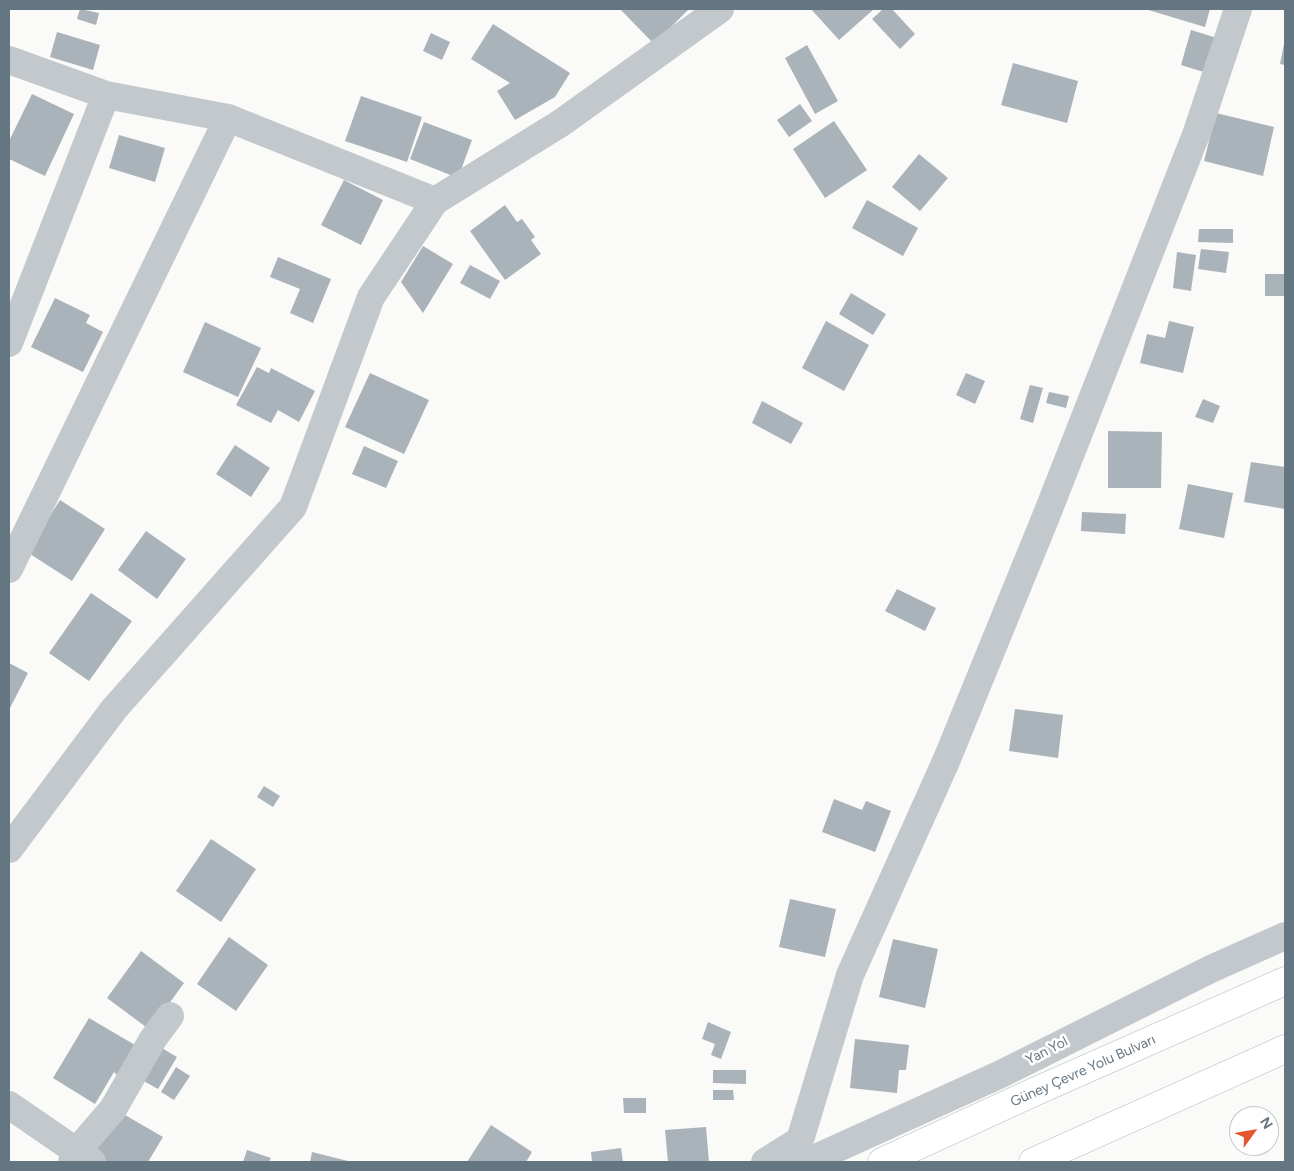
<!DOCTYPE html>
<html>
<head>
<meta charset="utf-8">
<style>
  body { margin:0 }
  #map { position:relative; width:1294px; height:1171px; overflow:hidden; background:#fafaf8; font-family:Figtree,sans-serif }
  canvas { display:block }
  .frame { position:absolute; inset:0; border:10px solid #657683; pointer-events:none }
  .north { position:absolute; left:1229px; top:1106px; width:50px; height:50px; box-sizing:border-box; background:#fff; border:1px solid #c1c8cd; border-radius:50%; rotate:58deg; font-size:14px; font-weight:700; line-height:20px; text-align:center; color:#657683 }
  .north::after { content:''; display:block; margin:auto; width:18px; height:22px; background:#e4572e; clip-path:polygon(50% 0,100% 100%,50% 72%,0 100%) }
</style>
</head>
<body>
<div id="map">
<canvas width="1294" height="1171"></canvas>
<div class="frame"></div>
<div class="north">N</div>
</div>
<script>
const ctx = document.querySelector('canvas').getContext('2d');
ctx.lineJoin = 'round';
function fillPath(path, color) {
  ctx.fillStyle = color;
  ctx.fill(path, 'evenodd');
}
function poly(rows) {
  const path = new Path2D();
  for (const r of rows) {
    path.moveTo(r[0], r[1]);
    for (let i = 2; i < r.length; i += 2) path.lineTo(r[i], r[i + 1]);
  }
  return path;
}
function trace(path, color, width, dash) {
  ctx.strokeStyle = color;
  ctx.lineWidth = width;
  ctx.lineCap = dash ? 'butt' : 'round';
  ctx.setLineDash(dash || []);
  ctx.stroke(path);
}
function drawText(font, color, halo, rows, align = 'center') {
  ctx.font = font + ' Figtree,sans-serif';
  ctx.lineWidth = 5;
  ctx.setLineDash([]);
  ctx.textBaseline = 'middle';
  ctx.strokeStyle = halo;
  ctx.fillStyle = color;
  for (const [text, x, y, turn = 0] of rows) {
    ctx.save();
    ctx.translate(x, y);
    ctx.rotate((+turn || 0) * Math.PI / 180);
    ctx.textAlign = isNaN(turn) ? turn : align;
    if (halo) ctx.strokeText(text, 0, 0);
    ctx.fillText(text, 0, 0);
    ctx.restore();
  }
}
fillPath(poly([
  [80,9,99,13,96,25,77,19],
  [620,9,689,9,654,44],
  [811,9,874,9,839,40],
  [883,9,892,9,915,34,900,49,872,19],
  [1145,9,1210,9,1205,27],
  [493,24,570,73,555,97,515,120,497,91,510,83,471,59],
  [1191,30,1217,38,1207,73,1181,65],
  [57,32,100,45,93,70,50,57],
  [431,33,450,42,442,60,423,51],
  [1284,44,1285,44,1285,65,1280,64],
  [807,45,838,101,815,114,785,58],
  [1013,63,1078,81,1067,123,1001,105],
  [32,94,74,114,45,176,9,159,9,141],
  [361,96,422,117,407,162,345,141],
  [800,104,812,121,789,137,777,120],
  [1216,113,1274,127,1263,176,1204,161],
  [834,121,867,170,825,198,793,149],
  [424,122,472,140,458,178,410,159],
  [119,135,165,148,155,182,109,168],
  [919,154,948,178,920,211,892,187],
  [344,180,383,200,361,245,321,225],
  [867,200,918,228,903,256,852,228],
  [505,205,517,222,522,219,535,237,531,240,541,254,505,280,470,231],
  [1199,229,1233,229,1233,243,1198,242],
  [423,246,453,264,423,313,401,282],
  [1201,249,1229,252,1226,273,1198,269],
  [1177,252,1196,255,1191,291,1173,288],
  [278,257,331,279,313,323,290,313,300,289,270,277],
  [470,265,500,281,490,299,460,283],
  [1265,274,1285,274,1285,296,1265,296],
  [851,293,886,314,873,335,839,314],
  [55,298,90,315,86,323,103,332,83,372,31,347],
  [826,321,869,345,844,391,802,368],
  [1169,321,1194,327,1183,373,1140,363,1147,334,1165,338],
  [205,322,261,348,238,397,183,372],
  [257,367,269,373,271,368,315,391,299,422,278,410,271,423,236,405],
  [370,373,429,400,404,454,345,427],
  [966,373,985,381,975,404,956,395],
  [1030,385,1043,388,1033,423,1020,419],
  [1049,392,1069,396,1066,408,1046,403],
  [1203,399,1220,406,1213,423,1195,417],
  [762,401,803,423,791,444,752,423],
  [1108,431,1162,432,1161,488,1108,488],
  [235,445,270,468,251,497,216,474],
  [364,446,398,461,386,488,352,474],
  [1251,462,1285,467,1285,509,1244,502],
  [1188,484,1233,493,1224,538,1179,529],
  [60,500,105,529,72,581,27,552],
  [1082,512,1126,514,1125,534,1081,531],
  [146,531,186,559,157,599,118,570],
  [897,589,936,608,925,631,885,611],
  [91,593,132,621,89,681,49,653],
  [9,663,28,673,9,710],
  [1015,709,1063,715,1058,758,1009,751],
  [264,786,280,796,273,807,257,797],
  [834,799,862,810,866,801,891,811,875,852,822,832],
  [211,839,256,869,221,922,176,891],
  [790,899,836,909,825,957,779,947],
  [229,937,268,965,236,1011,197,984],
  [893,939,938,949,925,1008,879,997],
  [141,951,184,983,150,1030,107,998],
  [89,1018,135,1045,117,1075,114,1072,95,1104,53,1078],
  [708,1022,731,1032,721,1059,711,1055,715,1044,702,1039],
  [855,1039,909,1045,906,1070,899,1070,897,1093,850,1088],
  [160,1047,177,1057,158,1089,140,1079],
  [176,1067,190,1076,174,1100,161,1092],
  [713,1070,746,1070,746,1084,713,1083],
  [713,1090,733,1090,734,1100,713,1100],
  [623,1098,646,1098,646,1113,624,1113],
  [118,1111,163,1137,148,1162,99,1162,91,1158],
  [491,1125,532,1152,526,1162,467,1162],
  [706,1127,709,1162,668,1162,665,1130],
  [621,1148,623,1162,592,1162,591,1152],
  [247,1150,271,1158,269,1162,243,1162],
  [312,1152,352,1162,310,1162]
]), '#aab3b9');
const trunk = poly([
  [882,1162,1034,1092,1285,981],
  [1033,1162,1285,1049]
]);
trace(trunk, '#b4b9bd', 29);
trace(poly([
  [9,60,106,95,228,118,435,201],
  [9,343,106,95],
  [9,569,228,118],
  [72,1162,76,1152,113,1109,153,1039,170,1016],
  [765,1162,800,1140,850,975,947,759,1047,514,1197,132,1238,9]
]), '#c3c8cc', 28);
trace(poly([
  [9,849,114,709,293,507,371,297,435,201,561,123,720,9],
  [9,1105,92,1162],
  [807,1162,1001,1074,1213,968,1285,936]
]), '#c3c8cc', 28);
trace(trunk, '#fff', 28);
drawText('14px', '#657683', '#fff', [
  ["Yan Yol",1047,1051,-27],
  ["Güney Çevre Yolu Bulvarı",1083,1071,-24]
]);
</script>
</body>
</html>
